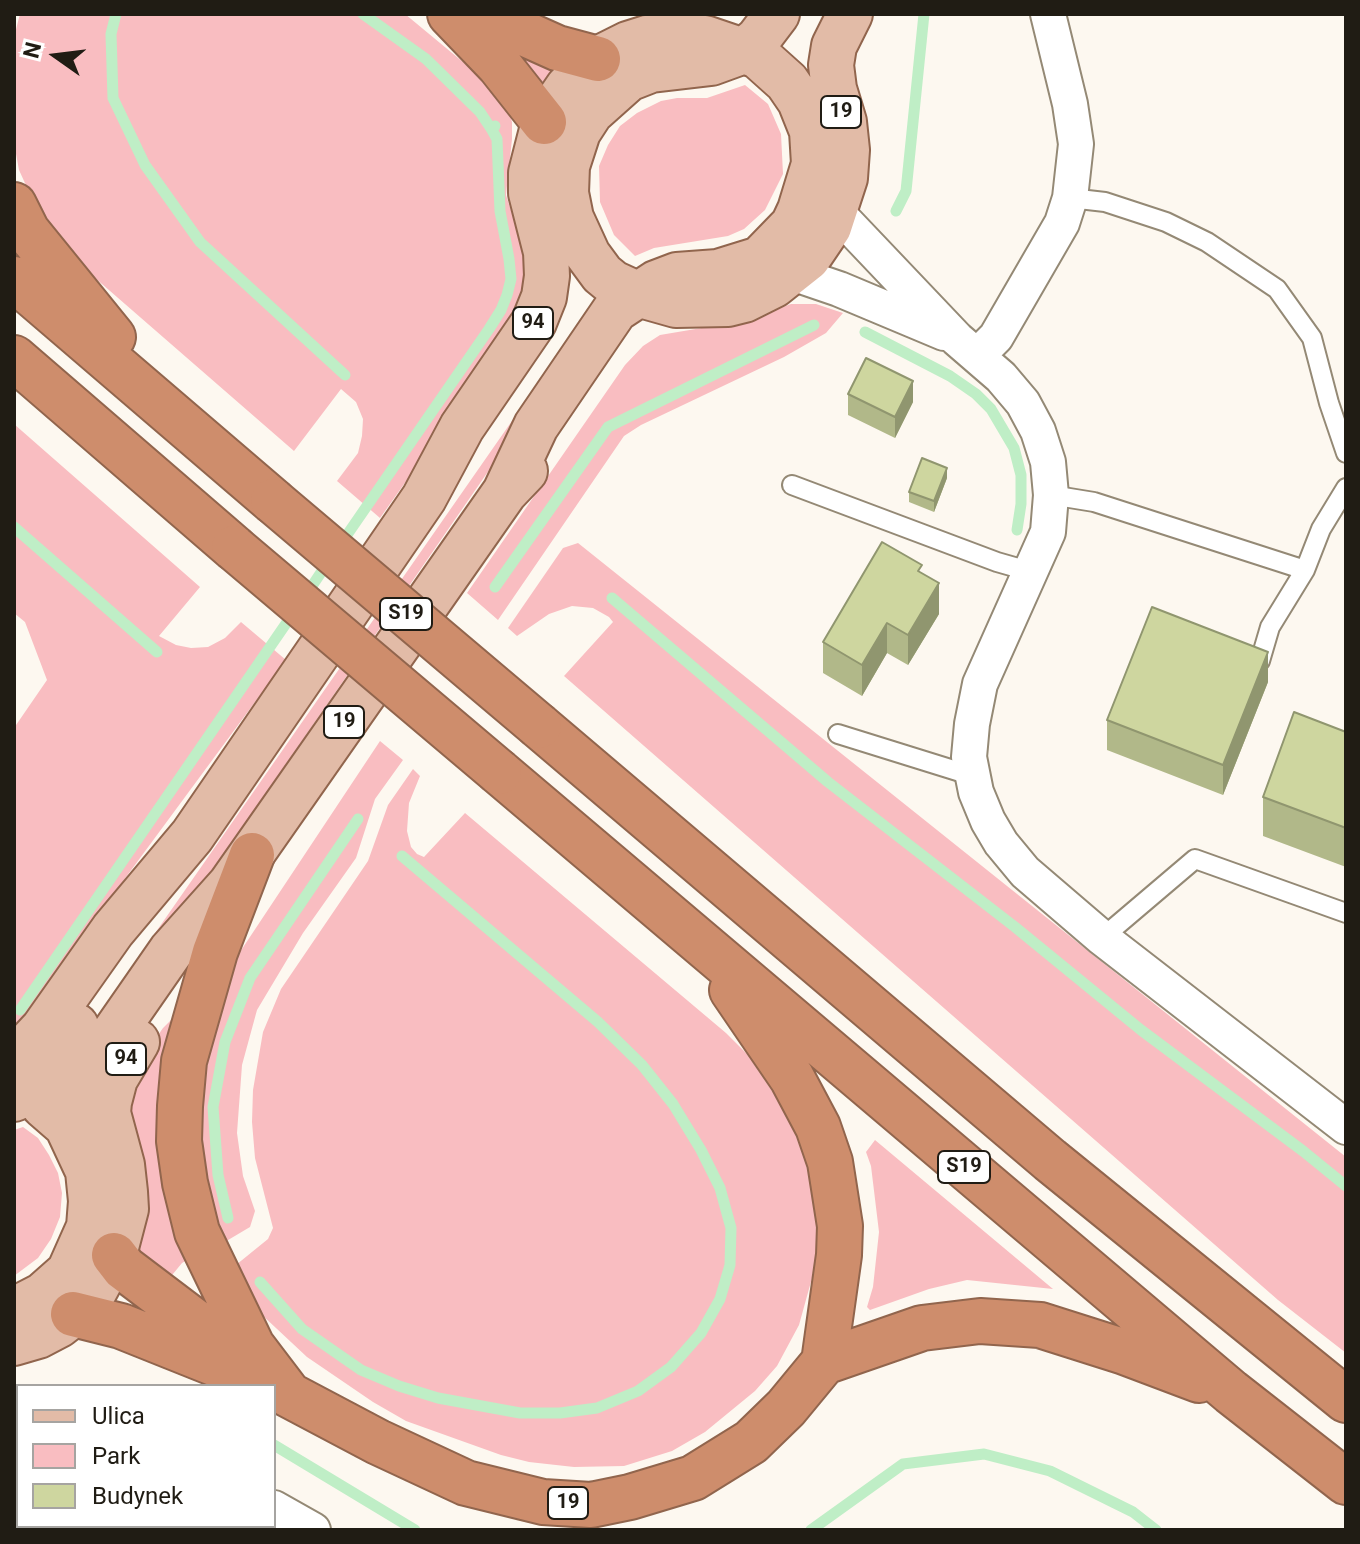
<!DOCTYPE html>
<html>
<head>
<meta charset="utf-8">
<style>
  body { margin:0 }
  #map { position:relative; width:1360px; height:1544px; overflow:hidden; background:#fdf8f0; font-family:Roboto,sans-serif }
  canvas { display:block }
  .frame { position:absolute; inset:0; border:16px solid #201c14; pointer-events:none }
  .legend { position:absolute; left:16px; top:1384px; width:260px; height:144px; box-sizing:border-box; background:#fff; border:2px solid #a6a4a1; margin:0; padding:10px 14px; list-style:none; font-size:24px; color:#201c14 }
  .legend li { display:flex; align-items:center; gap:16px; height:40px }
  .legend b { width:40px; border:2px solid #a6a4a1 }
  .north { position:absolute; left:16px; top:16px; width:80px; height:80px; -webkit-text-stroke:6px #fff; paint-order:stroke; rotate:284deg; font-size:22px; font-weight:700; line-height:32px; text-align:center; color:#201c14 }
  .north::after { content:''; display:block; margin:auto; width:28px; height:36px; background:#201c14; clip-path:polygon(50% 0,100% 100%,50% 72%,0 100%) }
</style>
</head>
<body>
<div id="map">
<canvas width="1360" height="1544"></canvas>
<div class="frame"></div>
<ul class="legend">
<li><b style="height:10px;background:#e2bba7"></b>Ulica</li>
<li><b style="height:22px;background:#f9bdc1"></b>Park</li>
<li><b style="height:22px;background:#ced69f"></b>Budynek</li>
</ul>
<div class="north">N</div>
</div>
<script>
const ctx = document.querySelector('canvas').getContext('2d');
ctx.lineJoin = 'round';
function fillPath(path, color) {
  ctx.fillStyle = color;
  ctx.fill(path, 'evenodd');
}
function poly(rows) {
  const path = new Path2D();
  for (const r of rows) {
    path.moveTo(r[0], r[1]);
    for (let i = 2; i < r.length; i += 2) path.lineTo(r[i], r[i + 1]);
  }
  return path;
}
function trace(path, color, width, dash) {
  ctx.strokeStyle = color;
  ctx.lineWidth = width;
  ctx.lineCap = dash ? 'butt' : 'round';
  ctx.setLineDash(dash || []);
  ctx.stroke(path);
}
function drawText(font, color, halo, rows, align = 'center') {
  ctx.font = font + ' Roboto,sans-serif';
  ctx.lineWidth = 6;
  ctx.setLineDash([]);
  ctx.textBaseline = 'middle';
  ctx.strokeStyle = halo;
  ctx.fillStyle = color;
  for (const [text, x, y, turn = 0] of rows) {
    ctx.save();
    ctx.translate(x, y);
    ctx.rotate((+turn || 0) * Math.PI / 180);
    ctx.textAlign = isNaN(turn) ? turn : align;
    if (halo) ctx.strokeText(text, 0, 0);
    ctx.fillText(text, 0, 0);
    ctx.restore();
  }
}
fillPath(poly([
  [20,14,405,14,504,96,512,122,512,139,506,195,529,266,516,326,380,518,337,481,358,453,362,436,363,419,356,402,341,389,294,451,79,264,35,205,19,170,14,143,14,37],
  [485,30,558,67,544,88],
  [745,85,768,104,781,134,783,174,765,210,744,229,728,236,654,248,635,256,614,235,600,202,599,166,608,145,620,126,637,113,661,101,677,98,707,98],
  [599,296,597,314,64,1085,52,1081],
  [791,304,816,304,843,313,826,333,784,357,641,425,624,436,498,620,467,593,625,365,643,346,660,335,743,321],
  [14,424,200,587,159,636,176,645,191,648,208,647,225,638,241,622,286,660,14,1029,14,728,47,680,25,622,14,613],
  [578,543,1346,1157,1346,1353,1278,1300,564,676,613,622,609,617,593,608,572,606,549,614,517,636,508,628,563,548],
  [380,741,403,760,375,799,356,858,303,933,257,1010,242,1065,237,1133,243,1176,255,1211,250,1227,218,1246,198,1178,194,1100,230,967],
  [413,769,420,776,409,803,407,831,411,847,417,854,424,857,465,813,726,1033,748,1055,799,1131,809,1167,819,1237,812,1278,799,1325,777,1366,755,1391,705,1432,672,1451,624,1466,574,1467,529,1462,501,1455,406,1421,373,1402,307,1357,261,1314,231,1269,268,1239,273,1228,255,1158,252,1122,253,1090,263,1032,281,989,368,861,388,805],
  [175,1016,192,1257,182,1263,168,1280,135,1258,127,1117,143,1057,163,1028],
  [23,1127,38,1138,49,1155,58,1173,62,1193,60,1217,51,1239,38,1258,14,1276,14,1130],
  [875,1140,1053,1289,967,1280,929,1289,870,1310,867,1307,873,1287,879,1232,871,1166,866,1152]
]), '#f9bdc1');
trace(poly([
  [116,14,111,34,113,98,145,165,200,242,345,375],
  [363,14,426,59,480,112,492,130,495,126],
  [896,211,906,191,924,14],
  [865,332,950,376,976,394,991,409,1014,448,1021,475,1021,504,1017,530],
  [14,527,157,652],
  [340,545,489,329,501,310,507,295,511,279,509,259,500,211,497,139,492,130],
  [495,587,608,427,814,325],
  [304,598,330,559],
  [612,598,828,782,1015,927,1141,1030,1303,1151,1346,1186],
  [20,1010,294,612],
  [228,1218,218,1175,213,1107,225,1042,250,978,358,819],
  [260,1282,302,1329,361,1370,399,1386,438,1398,520,1413,560,1413,597,1408,638,1391,671,1367,701,1333,720,1299,730,1265,731,1228,720,1188,701,1150,673,1104,642,1065,598,1022,402,856],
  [274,1445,415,1530],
  [811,1530,903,1464,984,1454,1050,1471,1133,1512,1156,1530]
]), '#bfeec6', 11);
const lane = poly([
  [1070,198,1105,202,1166,222,1207,242,1277,289,1312,338,1329,403,1346,453],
  [792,485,997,562,1032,572],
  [1051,495,1094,502,1305,570],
  [1260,661,1270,627,1305,570,1321,529,1346,488],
  [838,734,973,776],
  [1102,938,1195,859,1346,913]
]);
const street = poly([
  [822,197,957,339,1001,377,1023,403,1038,431,1048,462,1051,495,1048,532,980,684,972,724,969,757,976,792,988,821,1001,843,1025,872,1102,938,1346,1127],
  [792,273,839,289,944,333],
  [977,356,996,337,1062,223,1070,198,1076,144,1070,104,1048,14],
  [14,1470,18,1468],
  [274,1508,313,1530]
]);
const primary = poly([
  [777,14,758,39,744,51,711,63,651,70,628,79,591,112,578,132,567,166,566,193,571,218,588,255,602,274,613,283,637,294,676,305,728,304,744,300,774,285,808,258,829,227,845,178,847,150,844,122,834,89,831,65,834,46,850,14],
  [14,1060,43,1029,113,930,192,836,424,498,462,427,534,322,544,297,547,276,546,252,531,193,531,173,544,122,568,87,598,59,628,44,647,38,679,35,705,38,758,56,787,82,800,101,812,131,814,164,800,210,793,225,760,259,718,272,677,275,656,283,615,310,536,426,505,492],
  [14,1099,25,1094,39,1081,76,1026],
  [67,1126,81,1085,89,1069,171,951,230,885,505,492,525,471],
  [14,1310,43,1295,69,1272,89,1227,91,1201,88,1171,67,1126,44,1106],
  [14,1343,38,1336,59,1325,73,1314,95,1290,114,1255,126,1209,125,1192,122,1165,108,1113,109,1102,115,1079,137,1042]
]);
const highway = poly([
  [450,14,499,65,544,122],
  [481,14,557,48,598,59],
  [14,205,27,231,113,337],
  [14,279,273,501],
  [14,358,234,548],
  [539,726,1050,1160,1346,1400],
  [499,772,1231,1392,1346,1482],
  [252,855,215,952,184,1061,180,1106,179,1141,185,1183,197,1232,252,1346,287,1392],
  [732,990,792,1078,818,1127,830,1162,840,1226,839,1255,824,1362],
  [114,1255,124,1268,260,1371],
  [73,1314,121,1326,236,1372],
  [274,1387,378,1442,466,1483,543,1502,591,1505,630,1497,693,1478,751,1442,786,1408,824,1362,922,1328,980,1321,1040,1325,1122,1351,1199,1380]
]);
trace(lane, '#948975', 22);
trace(street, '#948975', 38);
trace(primary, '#91654d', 48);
trace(highway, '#91654d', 48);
trace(lane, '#fff', 18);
trace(street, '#fff', 34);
trace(primary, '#e2bba7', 44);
trace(highway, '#ce8d6c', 44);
const highwayBridge = poly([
  [273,501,539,726],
  [234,548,499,772]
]);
trace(highwayBridge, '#91654d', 48, []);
trace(highwayBridge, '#ce8d6c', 44);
fillPath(poly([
  [848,394,913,402,895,438,848,415],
  [947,478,934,512,909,502,909,492],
  [922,573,939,614,908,665,887,653,862,696,823,673,823,642],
  [1268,682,1223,795,1107,750,1107,720],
  [1346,732,1346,867,1263,836,1263,797]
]), '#b1b889');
fillPath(poly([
  [913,381,913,402,895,438,895,417],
  [947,468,947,478,934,512,934,501],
  [939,583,939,614,908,665,908,635],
  [887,623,887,653,862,696,862,665],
  [1268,652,1268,682,1223,795,1223,765]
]), '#90966f');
const building = poly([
  [866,358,913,381,895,417,848,394,866,358],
  [922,458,947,468,934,501,909,492,922,458],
  [882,542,922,565,918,571,939,583,908,635,887,623,862,665,823,642,882,542],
  [1152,607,1268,652,1223,765,1107,720,1152,607],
  [1294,712,1346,732,1346,828,1263,797,1294,712],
  [53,1526,84,1526,86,1527,83,1530,50,1530,53,1526]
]);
fillPath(building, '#ced69f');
trace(building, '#90966f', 2);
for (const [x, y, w] of [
  [841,112,40],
  [533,323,40],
  [406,614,52],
  [344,722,40],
  [126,1059,40],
  [964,1167,52],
  [568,1503,40]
]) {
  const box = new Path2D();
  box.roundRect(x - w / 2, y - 16, w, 32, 6);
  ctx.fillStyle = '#fff';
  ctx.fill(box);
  trace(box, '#201c14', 2);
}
drawText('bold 20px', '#201c14', null, [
  ["19",841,112],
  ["94",533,323],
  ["S19",406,614],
  ["19",344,722],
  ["94",126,1059],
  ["S19",964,1167],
  ["19",568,1503]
]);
</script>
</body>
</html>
